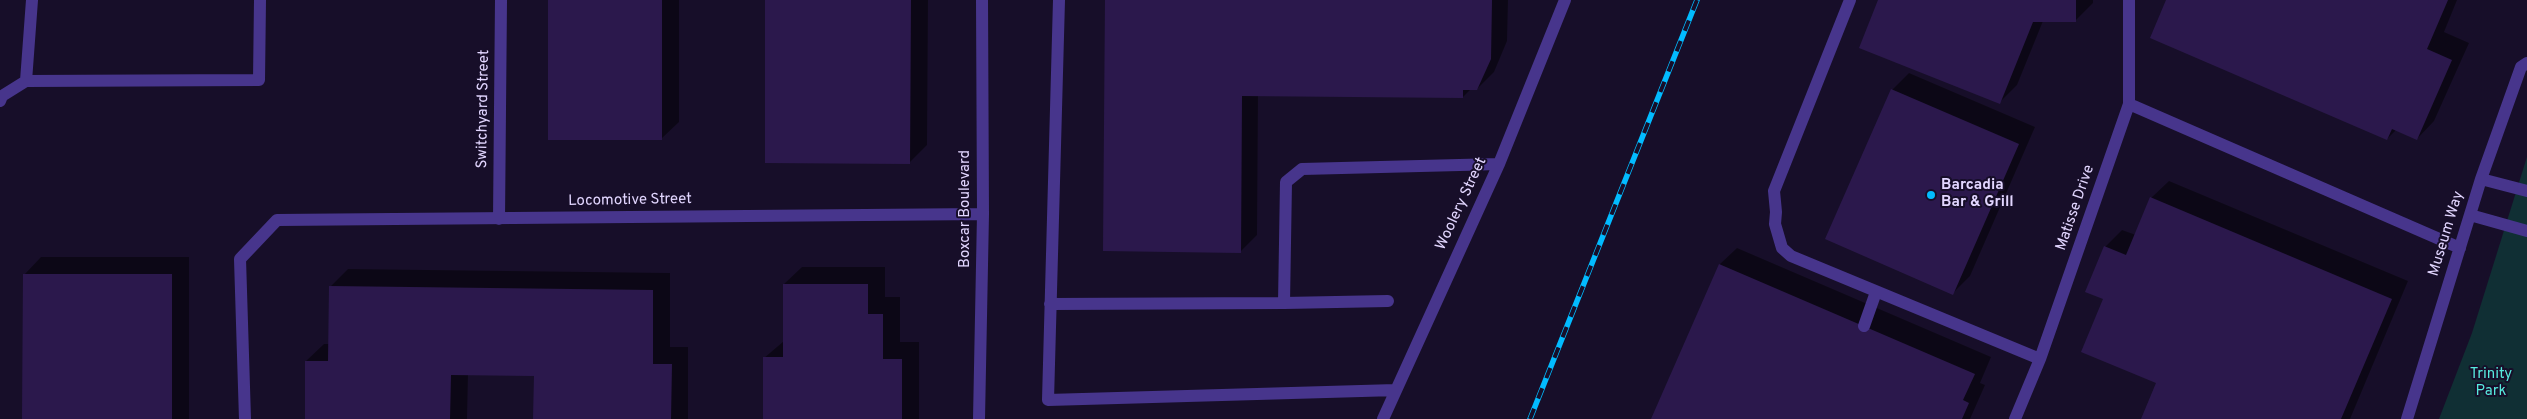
<!DOCTYPE html>
<html>
<head>
<meta charset="utf-8">
<style>
  body { margin:0 }
  canvas { display:block; background:#170e29 }
</style>
</head>
<body>
<canvas width="2527" height="419"></canvas>
<script>
const ctx = document.querySelector('canvas').getContext('2d');
ctx.lineJoin = 'round';
function fillPath(path, color) {
  ctx.fillStyle = color;
  ctx.fill(path, 'evenodd');
}
function poly(rows) {
  const path = new Path2D();
  for (const r of rows) {
    path.moveTo(r[0], r[1]);
    for (let i = 2; i < r.length; i += 2) path.lineTo(r[i], r[i + 1]);
  }
  return path;
}
function trace(path, color, width, dash) {
  ctx.strokeStyle = color;
  ctx.lineWidth = width;
  ctx.lineCap = dash ? 'butt' : 'round';
  ctx.setLineDash(dash || []);
  ctx.stroke(path);
}
function drawText(font, color, halo, rows, align = 'center') {
  ctx.font = font + ' Overpass,sans-serif';
  ctx.lineWidth = 4;
  ctx.setLineDash([]);
  ctx.textBaseline = 'middle';
  ctx.strokeStyle = halo;
  ctx.fillStyle = color;
  for (const [text, x, y, turn = 0] of rows) {
    ctx.save();
    ctx.translate(x, y);
    ctx.rotate((+turn || 0) * Math.PI / 180);
    ctx.textAlign = isNaN(turn) ? turn : align;
    if (halo) ctx.strokeText(text, 0, 0);
    ctx.fillText(text, 0, 0);
    ctx.restore();
  }
}
fillPath(poly([
  [2527,157,2527,419,2439,419,2472,333]
]), '#102f34');
fillPath(poly([
  [549,0,679,0,679,122,661,139],
  [767,0,928,0,927,145,910,162],
  [1106,0,1508,0,1507,41,1494,72,1477,89,1471,89,1463,97,1258,95,1257,235,1240,252],
  [1880,0,2093,0,2093,3,2075,21,2043,21,2017,85,1999,103],
  [2168,0,2457,0,2444,32,2469,43,2434,121,2417,139,2396,130,2387,139],
  [1909,73,2035,127,1970,276,1953,293,1892,90],
  [2169,181,2408,281,2350,419,2143,419,2158,383,2104,299,2105,247,2122,230,2136,235,2151,198],
  [1737,248,1991,357,1980,383,1985,385,1970,419,1653,419,1720,264],
  [41,257,189,257,189,419,24,419,24,275],
  [802,267,885,267,885,297,900,297,900,342,919,342,919,419,764,419,764,358,784,341,784,284],
  [348,269,670,273,670,347,688,347,688,419,535,419,535,375,468,374,467,419,306,419,306,361,324,344,330,344,330,287]
]), '#0007');
fillPath(poly([
  [548,0,662,0,662,140,548,140],
  [765,0,911,0,910,164,765,163],
  [1105,0,1492,0,1491,59,1477,90,1463,90,1463,98,1242,96,1241,253,1103,251],
  [1878,0,2076,0,2076,22,2033,22,2000,104,1859,48],
  [2166,0,2448,0,2427,49,2452,60,2417,140,2392,129,2387,140,2150,38],
  [1891,89,2019,144,1953,295,1825,239],
  [2150,197,2392,299,2341,419,2141,419,2156,383,2081,352,2103,299,2085,292,2104,246,2126,255],
  [1719,264,1975,374,1963,400,1969,403,1962,419,1651,419],
  [23,274,172,274,172,419,22,419],
  [783,284,868,284,868,314,883,314,883,359,902,359,902,419,763,419,763,357,783,357],
  [329,286,653,290,653,364,672,364,671,419,533,419,534,376,451,375,450,419,305,419,305,361,328,361]
]), '#2b184c');
trace(poly([
  [1059,0,1048,400,1396,390],
  [1850,0,1774,191,1776,212,1775,224,1782,248,1791,256,2040,359],
  [26,81,32,0],
  [0,101,2,96,26,81,259,80,260,0],
  [2129,104,2460,248],
  [2481,179,2527,191],
  [2470,215,2527,231],
  [499,219,501,0],
  [1284,303,1388,301],
  [1050,304,1284,303,1286,182,1302,169,1499,164],
  [1864,326,1876,292],
  [245,419,240,259,277,220,983,214],
  [979,419,983,214,982,0],
  [1383,419,1499,164,1565,0],
  [2015,419,2040,359,2129,104,2129,0],
  [2407,419,2481,179,2521,67,2527,63]
]), '#47358c', 12);
const rail = poly([
  [1530,419,1697,0]
]);
trace(rail, '#02bbff', 5.5);
trace(rail, '#170e29', 4, [11]);
for (const [x, y, r, color] of [
  [1931,195,5,"#02bbff"]
]) {
  const dot = new Path2D();
  dot.arc(x, y, r, 0, 2 * Math.PI);
  ctx.fillStyle = color;
  ctx.fill(dot);
  trace(dot, '#170e29', 2);
}
drawText('15px', '#e2d6ff', '#170e29', [
  ["Switchyard Street",484,109,-89],
  ["Locomotive Street",630,201,-1],
  ["Woolery Street",1462,204,-65],
  ["Matisse Drive",2076,208,-71],
  ["Boxcar Boulevard",966,209,-90],
  ["Museum Way",2447,234,-73]
]);
drawText('bold 15px', '#e2d6ff', '#170e29', [
  ["Barcadia",1941,186],
  ["Bar & Grill",1941,203]
], 'left');
drawText('15px', '#57eade', '#170e29', [
  ["Trinity",2491,375],
  ["Park",2491,392]
]);
</script>
</body>
</html>
